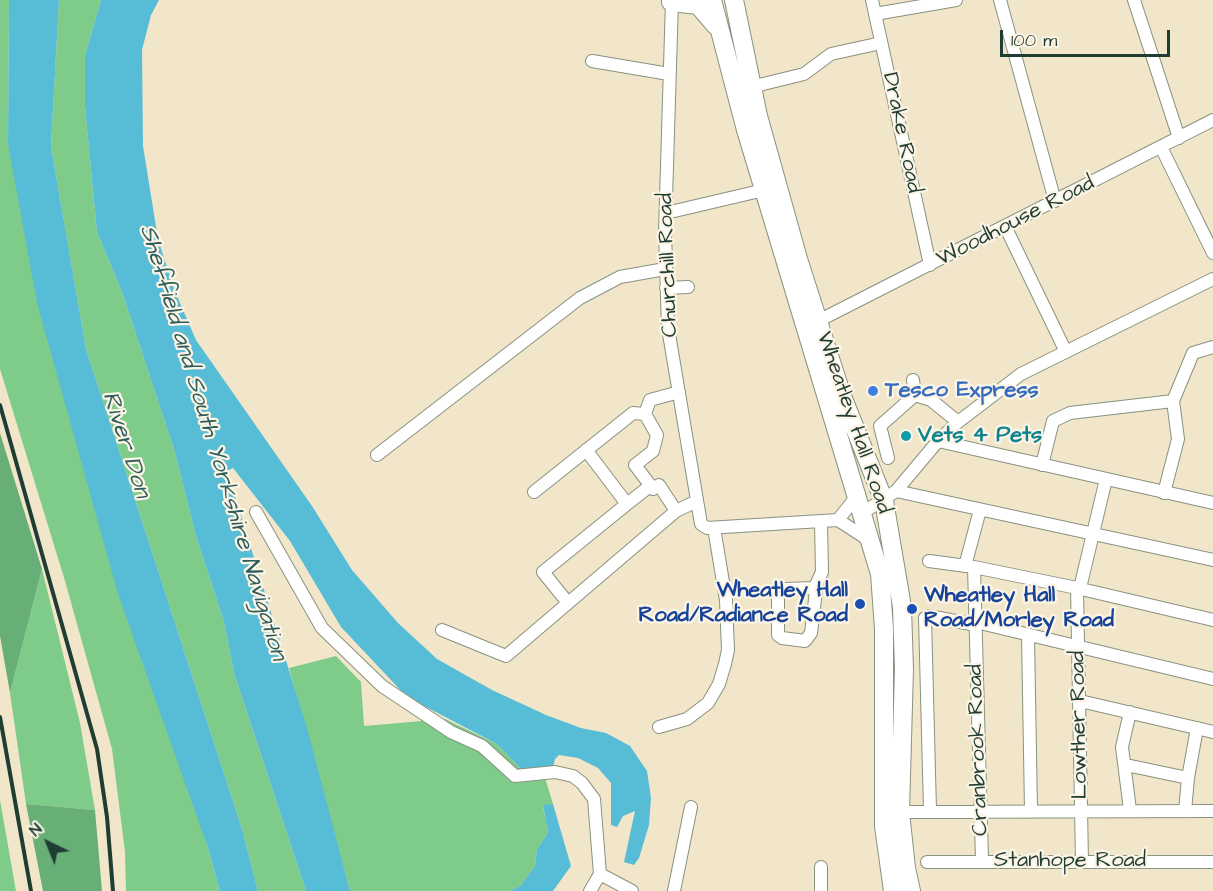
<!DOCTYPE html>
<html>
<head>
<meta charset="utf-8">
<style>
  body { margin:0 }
  #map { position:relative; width:1213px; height:891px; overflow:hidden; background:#f2e6ca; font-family:"Architects Daughter",sans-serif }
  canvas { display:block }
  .north { position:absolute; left:18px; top:813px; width:60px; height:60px; -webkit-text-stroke:4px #fcf5e5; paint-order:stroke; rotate:317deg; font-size:16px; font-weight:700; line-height:24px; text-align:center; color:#1f3d34 }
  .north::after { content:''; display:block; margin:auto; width:21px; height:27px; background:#1f3d34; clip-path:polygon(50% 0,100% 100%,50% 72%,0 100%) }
  .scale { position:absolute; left:1000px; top:30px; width:170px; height:27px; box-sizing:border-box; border:3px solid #1f3d34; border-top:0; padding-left:8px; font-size:18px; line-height:21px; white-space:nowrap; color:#1f3d34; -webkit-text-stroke:4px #fcf5e5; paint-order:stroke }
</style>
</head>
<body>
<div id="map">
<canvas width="1213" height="891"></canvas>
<div class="north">N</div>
<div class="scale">100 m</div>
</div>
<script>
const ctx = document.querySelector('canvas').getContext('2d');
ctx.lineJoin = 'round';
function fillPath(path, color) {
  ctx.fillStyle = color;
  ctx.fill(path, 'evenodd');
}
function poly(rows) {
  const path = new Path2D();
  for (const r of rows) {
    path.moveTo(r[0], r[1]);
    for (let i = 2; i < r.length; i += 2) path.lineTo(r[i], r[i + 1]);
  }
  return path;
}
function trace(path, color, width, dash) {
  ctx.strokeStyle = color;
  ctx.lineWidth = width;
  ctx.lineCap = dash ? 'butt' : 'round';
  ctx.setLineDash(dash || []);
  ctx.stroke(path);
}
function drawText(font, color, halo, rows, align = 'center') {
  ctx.font = font + ' "Architects Daughter",sans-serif';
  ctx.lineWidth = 4.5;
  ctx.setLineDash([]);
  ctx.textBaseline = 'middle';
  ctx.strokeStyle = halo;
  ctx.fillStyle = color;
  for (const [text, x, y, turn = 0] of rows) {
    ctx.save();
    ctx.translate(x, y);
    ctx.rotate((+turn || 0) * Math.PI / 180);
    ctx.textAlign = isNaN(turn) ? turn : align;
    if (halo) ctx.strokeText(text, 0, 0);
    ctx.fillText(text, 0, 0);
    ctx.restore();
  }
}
fillPath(poly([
  [0,0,9,0,8,144,220,891,126,891,125,852,112,749,65,581,0,369],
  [59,0,101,0,85,56,85,107,97,232,122,292,174,449,196,536,224,622,234,673,306,891,258,891,242,829,86,349,51,146],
  [42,569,80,723,95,810,26,804,10,693],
  [336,656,361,682,364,726,445,719,497,744,524,772,543,771,553,804,543,806,548,833,537,849,535,866,521,885,510,891,350,891,289,668],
  [0,800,16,891,0,891]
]), '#7fcb8a');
fillPath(poly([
  [0,433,42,569,10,693,0,636],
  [26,804,95,810,102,891,43,891]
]), '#67af76');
fillPath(poly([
  [9,0,59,0,51,146,86,349,242,829,258,891,220,891,207,845,118,594,37,303,8,144],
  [101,0,159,0,151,15,142,50,143,146,158,239,174,289,196,340,312,506,352,570,398,623,437,659,492,690,546,715,581,728,606,733,630,746,647,771,651,798,649,825,639,858,634,865,624,862,635,811,623,816,617,827,611,825,611,783,598,768,578,758,559,755,555,759,553,767,524,772,497,744,407,697,341,627,290,541,233,468,227,471,307,728,350,891,306,891,234,673,224,622,196,536,174,449,122,292,97,232,85,107,85,56],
  [553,804,571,866,553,891,510,891,521,885,535,866,537,849,548,833,543,805]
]), '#57bcd5');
const minor = poly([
  [672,0,665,232,668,328,701,524,707,528,838,520,856,497],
  [872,0,930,265],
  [1000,0,1055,201],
  [1134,0,1179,138],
  [875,14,956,0],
  [592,61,669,74],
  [751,87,804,74,831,54,881,43],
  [1161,147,1213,253],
  [666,213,764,190],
  [1005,226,1066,352],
  [666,288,688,287],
  [818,321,1213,120],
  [913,380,915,395],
  [938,441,1213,503],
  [377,455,580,298,620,277,665,269],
  [888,458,880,426,915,395,931,400,958,422],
  [1042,465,1053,421,1070,413,1173,401],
  [896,491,1213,560],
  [534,492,633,413,645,414],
  [1164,493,1178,439,1173,401,1193,353,1213,347],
  [627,504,650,486],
  [676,511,659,485,653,489,635,465,653,451,657,435,645,414,650,400,679,392],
  [256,512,322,628,382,686,451,732,482,746,515,776,555,772,573,776,582,783,594,799,600,874,632,891],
  [861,514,896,491,938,441,958,422,1021,374,1213,279],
  [838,520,869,540],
  [929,561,974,567,1077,588,1213,620],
  [965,566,980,510],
  [974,567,982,860],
  [813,588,816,591,811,633,805,641,782,638,778,635,778,596,786,589,813,588],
  [1077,588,1082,862],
  [1080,588,1106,479],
  [814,589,822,572,821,522],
  [568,603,543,572,627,504,586,450],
  [976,622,1213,679],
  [442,630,506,656,676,511,697,501],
  [1028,635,1031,811],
  [1080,701,1213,732],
  [1130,712,1122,747,1130,810],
  [659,727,687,719,708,703,719,684,725,664,728,650,726,600,714,528],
  [1126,765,1188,778],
  [930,810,925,618,929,616,976,625],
  [1185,811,1188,778,1197,728],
  [900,812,1213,811],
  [927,862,1213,862],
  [821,867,821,891],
  [590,891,600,874],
  [674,891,691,807]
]);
const highway = poly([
  [712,0,746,130,880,574,884,629,884,826,893,891],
  [734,0,758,116,798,259,842,396,884,501,902,607,904,669,900,812,906,868,911,891],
  [671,2,698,5,716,26]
]);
trace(minor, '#88927f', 14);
trace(highway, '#88927f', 20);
trace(minor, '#fff', 12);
trace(highway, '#fff', 18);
trace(poly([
  [0,405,97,749,107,817,113,891],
  [0,717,31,891]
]), '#1f3d34', 4);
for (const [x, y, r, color] of [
  [873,391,6,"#3f7fe0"],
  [906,436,6,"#0f9aa8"],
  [860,604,6,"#1a4fb4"],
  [912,609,6,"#1a4fb4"]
]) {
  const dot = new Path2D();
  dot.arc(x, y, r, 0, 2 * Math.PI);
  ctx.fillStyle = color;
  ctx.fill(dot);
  trace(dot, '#fcf5e5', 2);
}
drawText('22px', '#1f3d34', '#fcf5e5', [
  ["Drake Road",901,133,78],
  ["Woodhouse Road",1016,222,-27],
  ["Churchill Road",669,265,-92],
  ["Wheatley Hall Road",853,423,71],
  ["Lowther Road",1080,725,-91],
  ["Cranbrook Road",979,750,-92],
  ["Stanhope Road",1070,861]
]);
drawText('bold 22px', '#366cbe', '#fcf5e5', [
  ["Tesco Express",885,391]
], 'left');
drawText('bold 22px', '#0d838f', '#fcf5e5', [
  ["Vets 4 Pets",918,436]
], 'left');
drawText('bold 22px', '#164399', '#fcf5e5', [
  ["Wheatley Hall",848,591],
  ["Road/Radiance Road",848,616],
  ["Wheatley Hall",924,596,"left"],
  ["Road/Morley Road",924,621,"left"]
], 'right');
drawText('italic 24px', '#2d5d5c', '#fcf5e5', [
  ["Sheffield and South Yorkshire Navigation",212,443,73],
  ["River Don",125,445,72]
]);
</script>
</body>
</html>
